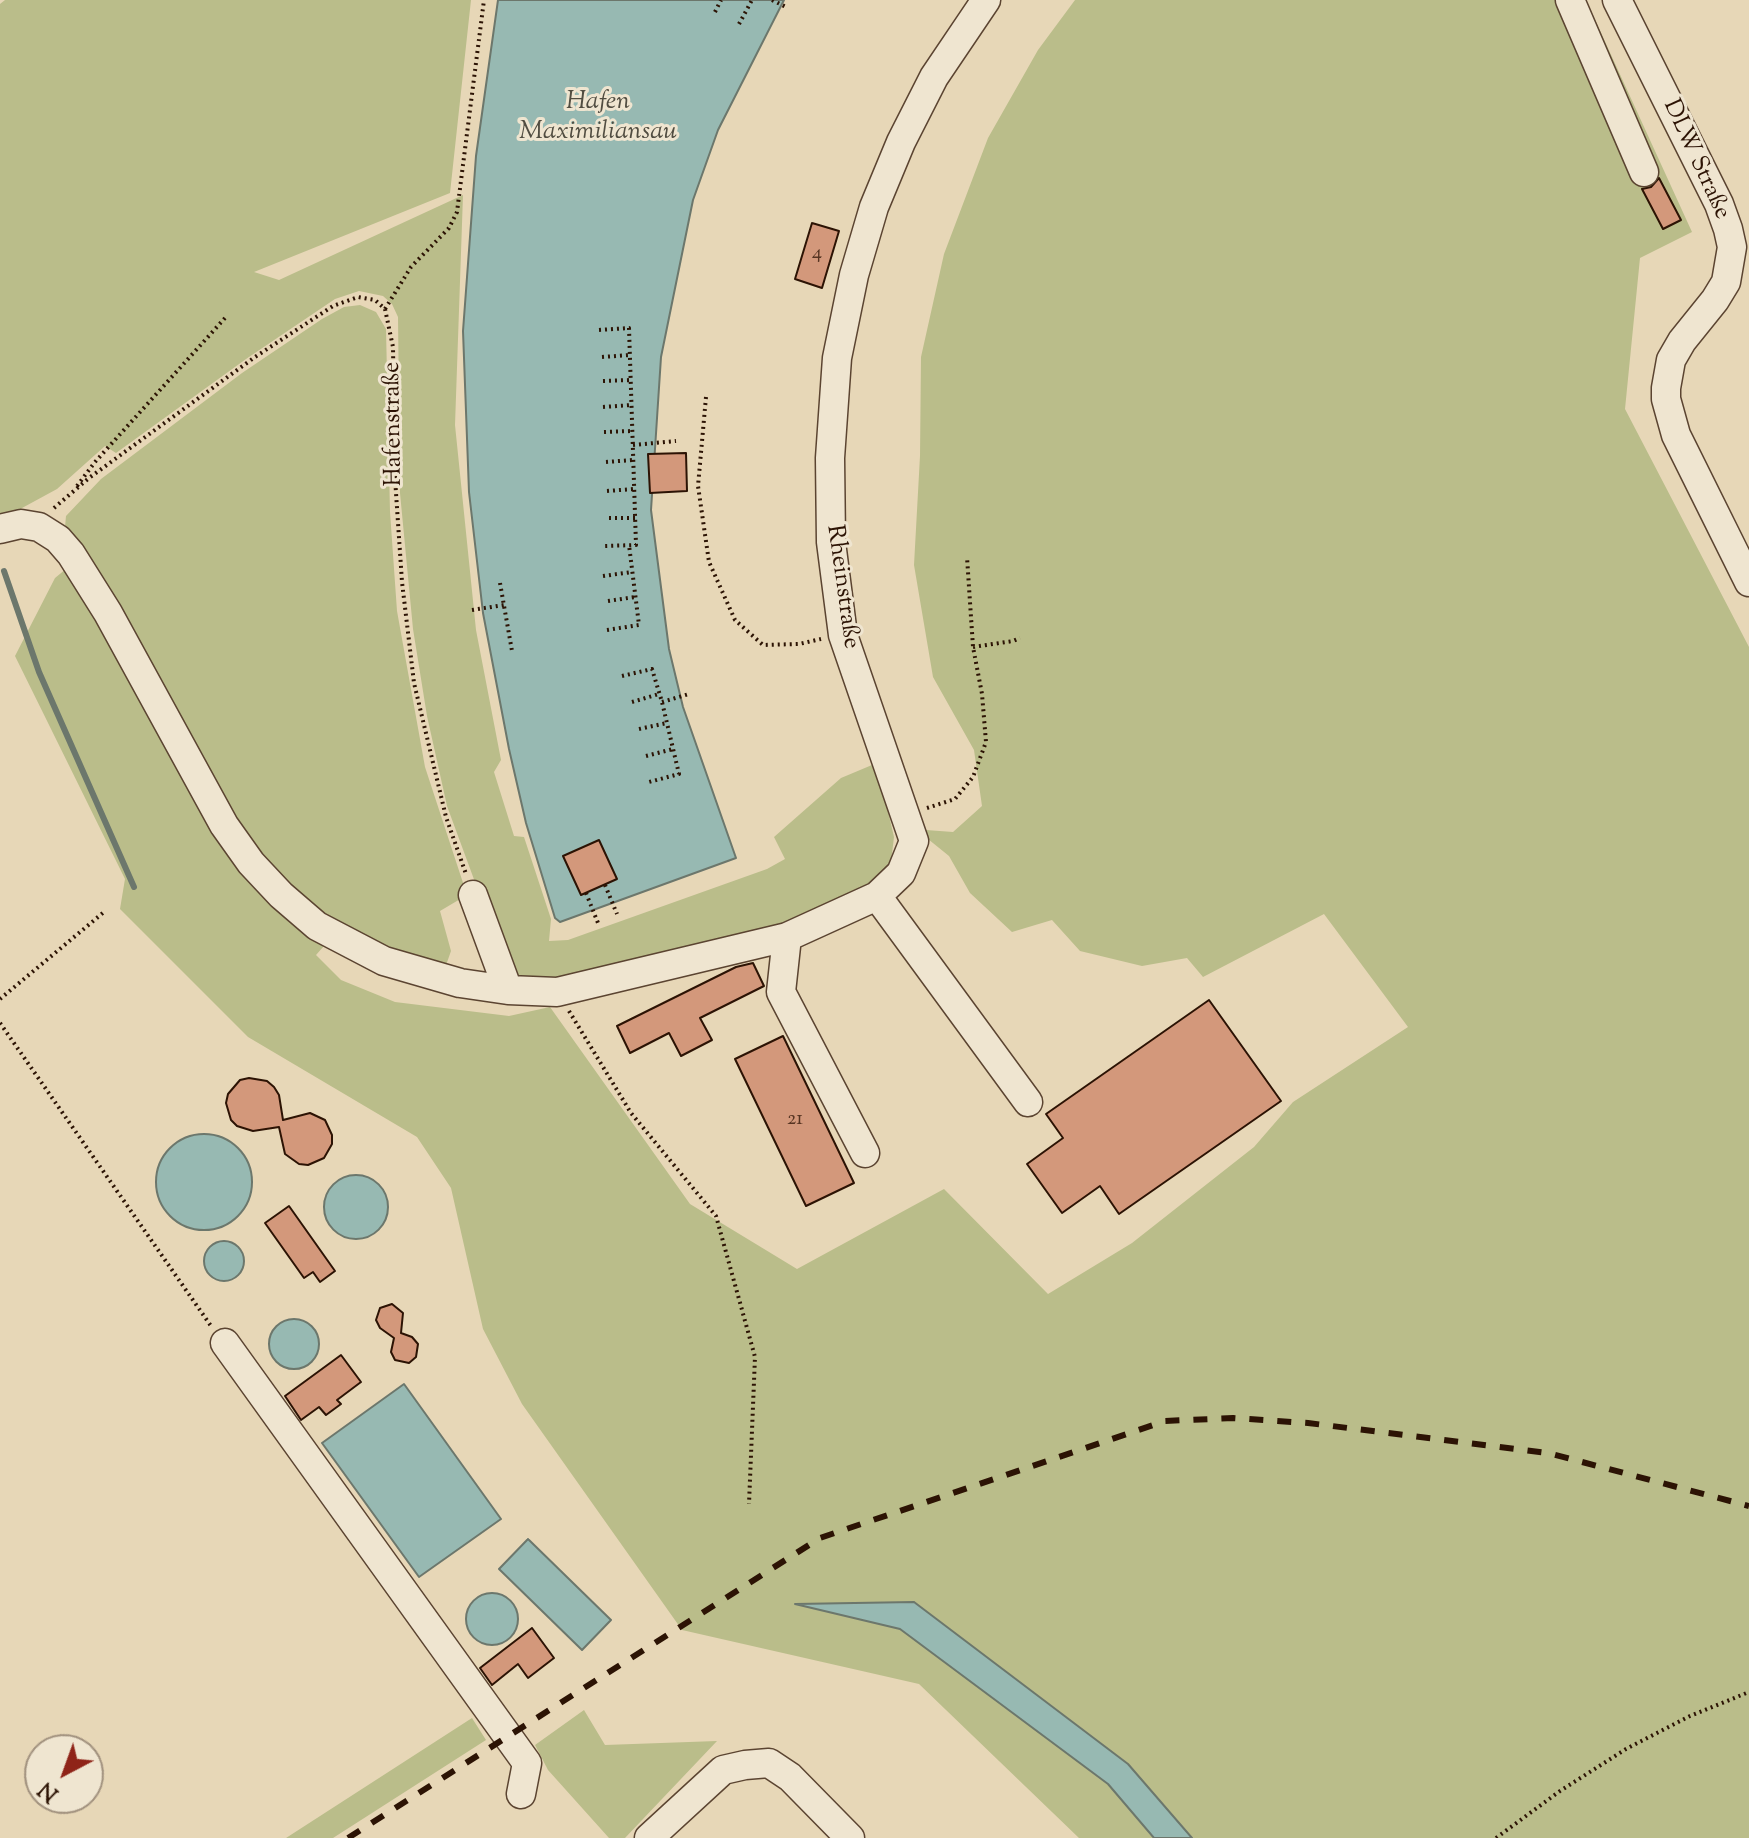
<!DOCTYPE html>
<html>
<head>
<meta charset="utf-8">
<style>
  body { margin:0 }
  #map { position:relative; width:1749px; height:1838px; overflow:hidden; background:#e7d7b7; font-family:"Sorts Mill Goudy",serif }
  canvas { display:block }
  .north { position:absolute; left:24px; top:1734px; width:80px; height:80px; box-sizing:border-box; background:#efe5d0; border:2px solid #a1917e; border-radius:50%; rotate:221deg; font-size:22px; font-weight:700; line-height:32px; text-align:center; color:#2c1304 }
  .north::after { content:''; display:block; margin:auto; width:28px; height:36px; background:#8f2418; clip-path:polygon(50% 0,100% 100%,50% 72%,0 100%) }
</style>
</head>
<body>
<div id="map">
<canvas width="1749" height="1838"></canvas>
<div class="north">N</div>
</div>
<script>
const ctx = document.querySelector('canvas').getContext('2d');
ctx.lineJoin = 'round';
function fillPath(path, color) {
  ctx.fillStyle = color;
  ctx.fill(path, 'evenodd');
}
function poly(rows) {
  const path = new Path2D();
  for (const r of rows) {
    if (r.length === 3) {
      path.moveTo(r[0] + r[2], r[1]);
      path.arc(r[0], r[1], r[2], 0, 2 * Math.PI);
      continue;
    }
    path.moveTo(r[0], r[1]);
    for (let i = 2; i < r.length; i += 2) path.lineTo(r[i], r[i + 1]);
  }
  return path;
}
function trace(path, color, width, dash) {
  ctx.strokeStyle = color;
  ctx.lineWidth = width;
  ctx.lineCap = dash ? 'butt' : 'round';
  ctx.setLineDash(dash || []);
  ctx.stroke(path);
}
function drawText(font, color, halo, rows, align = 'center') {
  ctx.font = font + ' "Sorts Mill Goudy",serif';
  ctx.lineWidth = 6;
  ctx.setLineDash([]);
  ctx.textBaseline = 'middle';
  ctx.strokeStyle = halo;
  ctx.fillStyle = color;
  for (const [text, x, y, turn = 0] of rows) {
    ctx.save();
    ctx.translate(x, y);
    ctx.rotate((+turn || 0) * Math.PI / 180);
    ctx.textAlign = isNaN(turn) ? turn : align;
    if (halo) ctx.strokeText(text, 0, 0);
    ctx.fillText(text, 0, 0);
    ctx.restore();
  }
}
fillPath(poly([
  [5,0,471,0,450,193,254,272,279,280,463,195,455,425,476,630,501,760,494,772,514,836,524,837,551,919,549,941,568,940,767,869,785,859,774,837,841,778,872,765,887,807,894,837,891,862,880,877,849,896,764,933,550,983,533,982,515,975,504,961,447,806,427,716,413,629,400,493,398,317,392,304,383,296,359,291,335,299,246,359,116,453,105,446,57,489,0,520,0,4],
  [1075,0,1586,0,1692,232,1640,258,1625,409,1749,647,1749,1838,1192,1838,1128,1764,914,1602,800,1605,900,1628,1108,1784,1154,1838,1079,1838,919,1684,682,1630,522,1404,483,1329,451,1188,417,1137,248,1037,120,909,125,879,15,656,55,578,83,555,65,527,66,516,101,479,242,373,322,319,344,307,360,305,376,312,386,329,390,512,397,611,425,767,467,895,440,911,451,951,444,971,338,930,316,955,341,980,395,1002,509,1016,550,1007,690,1204,797,1269,944,1189,1048,1294,1132,1243,1254,1147,1293,1102,1408,1027,1324,914,1203,977,1187,958,1142,966,1080,951,1052,920,1012,932,970,893,949,856,928,839,926,830,953,832,982,806,974,750,933,677,914,565,920,456,921,357,944,254,988,138,1038,50],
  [584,1710,605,1745,717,1741,625,1838,609,1838,548,1770,535,1745],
  [472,1718,486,1740,333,1838,286,1838]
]), '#babd8a');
const water = poly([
  [498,0,784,0,718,130,693,200,661,357,651,510,669,649,683,707,736,858,560,922,555,918,526,823,509,749,483,613,469,492,463,331,476,156,498,0],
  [204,1182,48],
  [356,1207,32],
  [224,1261,20],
  [294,1344,25],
  [404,1384,501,1519,419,1577,322,1443,404,1384],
  [528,1539,611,1620,582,1650,499,1569,528,1539],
  [492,1619,26],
  [914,1602,1128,1764,1192,1838,1154,1838,1108,1784,900,1629,795,1604,914,1602]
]);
fillPath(water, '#97b9b2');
trace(water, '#6c776c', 2);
trace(poly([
  [4,571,39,672,134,887]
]), '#6c776c', 6);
const building = poly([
  [1659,178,1681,220,1663,229,1642,189,1651,187,1659,178],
  [812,223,839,231,822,288,795,279,812,223],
  [686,453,687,491,650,493,648,454,686,453],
  [599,840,617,879,581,895,563,856,599,840],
  [753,963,764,986,700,1018,712,1040,681,1056,669,1033,630,1053,617,1026,736,967,753,963],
  [1209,1000,1281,1101,1119,1214,1100,1186,1062,1213,1027,1164,1063,1138,1046,1114,1209,1000],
  [783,1036,854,1183,806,1206,735,1059,783,1036],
  [249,1078,267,1081,274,1087,279,1095,283,1120,310,1113,325,1120,332,1135,332,1144,324,1158,308,1165,299,1164,285,1154,279,1127,253,1131,237,1126,231,1120,226,1103,228,1094,240,1080,249,1078],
  [289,1206,335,1271,320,1282,313,1272,304,1278,265,1223,289,1206],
  [392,1304,403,1313,401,1333,412,1337,418,1344,416,1357,409,1363,395,1360,391,1352,394,1338,380,1328,376,1320,380,1308,392,1304],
  [341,1355,361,1382,337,1400,341,1404,326,1415,319,1407,301,1420,285,1396,341,1355],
  [532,1628,554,1658,528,1678,518,1664,492,1685,480,1668,532,1628]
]);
fillPath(building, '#d3987b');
trace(building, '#2c1304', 2);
const minor = poly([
  [1570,0,1644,172],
  [1617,0,1719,204,1728,229,1732,247,1726,282,1715,300,1682,341,1671,360,1666,388,1666,399,1676,435,1749,582],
  [0,529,21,524,39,527,58,539,71,554,108,613,224,825,251,863,281,895,317,926,384,961,460,983,508,990,557,992,787,937,877,896,901,873,914,841,843,635,831,542,830,458,837,358,854,275,874,207,901,142,934,77,986,0],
  [473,895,508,990],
  [877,896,1028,1102],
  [787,937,781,992,865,1153],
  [225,1343,527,1763,521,1794],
  [649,1838,723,1770,745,1765,769,1763,790,1777,850,1838]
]);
trace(minor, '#5b4431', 31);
trace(poly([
  [772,0,786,7],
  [715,12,721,0],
  [739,24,752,0],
  [385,309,411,267,449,228,457,212,484,0],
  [599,330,629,328,636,545,604,546],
  [602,357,630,355],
  [603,381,631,380],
  [706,397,698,486,709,562,735,620,763,645,799,644,821,639],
  [603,407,632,405],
  [604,432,632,431],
  [633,445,676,441],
  [606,462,633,460],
  [77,486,95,462,225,318],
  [607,491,634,489],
  [54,508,89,478,255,357,333,306,358,297,375,300,385,309,393,347,395,478,402,582,414,683,446,817,466,874],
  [609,518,635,518],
  [603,576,632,572],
  [500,583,512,651],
  [608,601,635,597],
  [472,610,504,605],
  [607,630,639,625,629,545],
  [973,647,1013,641,1020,638],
  [622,676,652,669,662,702,679,774,649,782],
  [632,702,659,694],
  [662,702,689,694],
  [639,729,667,723],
  [646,756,673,749],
  [927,808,955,799,973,777,986,742,982,694,973,647,967,557],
  [605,885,617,914],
  [586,893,598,923],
  [0,999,104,912],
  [569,1011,631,1113,716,1216,755,1357,749,1504],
  [0,1023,211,1326],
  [1496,1838,1560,1791,1626,1749,1690,1716,1749,1692]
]), '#2c1304', 4, [2, 4]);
trace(minor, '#efe5d0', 28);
trace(poly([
  [348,1838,820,1538,1165,1421,1233,1418,1308,1423,1548,1453,1749,1506]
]), '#2c1304', 6, [14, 14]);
drawText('20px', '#563422', null, [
  ["4",817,255],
  ["21",795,1121]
]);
drawText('24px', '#2c1304', '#efe5d0', [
  ["DLW Straße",1695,160,65],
  ["Hafenstraße",395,424,-91],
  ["Rheinstraße",841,587,82]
]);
drawText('italic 26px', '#514d41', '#efe5d0', [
  ["Hafen",598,104],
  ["Maximiliansau",598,134]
]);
</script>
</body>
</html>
